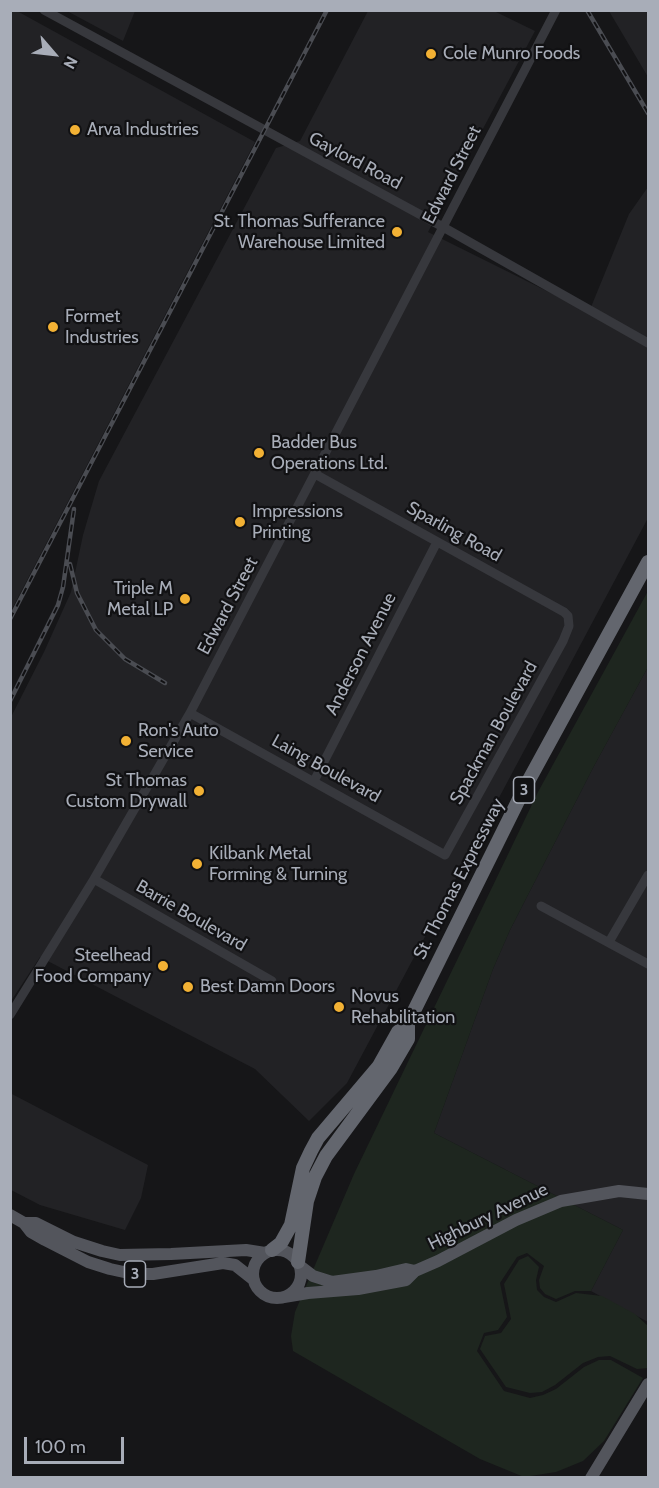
<!DOCTYPE html>
<html>
<head>
<meta charset="utf-8">
<style>
  body { margin:0 }
  #map { position:relative; width:659px; height:1488px; overflow:hidden; background:#161618; font-family:Cabin,sans-serif }
  canvas { display:block }
  .frame { position:absolute; inset:0; border:12px solid #a8adb8; pointer-events:none }
  .north { position:absolute; left:24px; top:24px; width:60px; height:60px; -webkit-text-stroke:4px #111113; paint-order:stroke; rotate:118deg; font-size:16px; font-weight:700; line-height:24px; text-align:center; color:#a8adb8 }
  .north::after { content:''; display:block; margin:auto; width:21px; height:27px; background:#a8adb8; clip-path:polygon(50% 0,100% 100%,50% 72%,0 100%) }
  .scale { position:absolute; left:24px; top:1437px; width:100px; height:27px; box-sizing:border-box; border:3px solid #a8adb8; border-top:0; padding-left:8px; font-size:18px; line-height:21px; white-space:nowrap; color:#a8adb8; -webkit-text-stroke:4px #111113; paint-order:stroke }
</style>
</head>
<body>
<div id="map">
<canvas width="659" height="1488"></canvas>
<div class="frame"></div>
<div class="north">N</div>
<div class="scale">100 m</div>
</div>
<script>
const ctx = document.querySelector('canvas').getContext('2d');
ctx.lineJoin = 'round';
function fillPath(path, color) {
  ctx.fillStyle = color;
  ctx.fill(path, 'evenodd');
}
function poly(rows) {
  const path = new Path2D();
  for (const r of rows) {
    if (r.length === 3) {
      path.moveTo(r[0] + r[2], r[1]);
      path.arc(r[0], r[1], r[2], 0, 2 * Math.PI);
      continue;
    }
    path.moveTo(r[0], r[1]);
    for (let i = 2; i < r.length; i += 2) path.lineTo(r[i], r[i + 1]);
  }
  return path;
}
function trace(path, color, width, dash) {
  ctx.strokeStyle = color;
  ctx.lineWidth = width;
  ctx.lineCap = dash ? 'butt' : 'round';
  ctx.setLineDash(dash || []);
  ctx.stroke(path);
}
function drawText(font, color, halo, rows, align = 'center') {
  ctx.font = font + ' Cabin,sans-serif';
  ctx.lineWidth = 4.5;
  ctx.setLineDash([]);
  ctx.textBaseline = 'middle';
  ctx.strokeStyle = halo;
  ctx.fillStyle = color;
  for (const [text, x, y, turn = 0] of rows) {
    ctx.save();
    ctx.translate(x, y);
    ctx.rotate((+turn || 0) * Math.PI / 180);
    ctx.textAlign = isNaN(turn) ? turn : align;
    if (halo) ctx.strokeText(text, 0, 0);
    ctx.fillText(text, 0, 0);
    ctx.restore();
  }
}
fillPath(poly([
  [17,11,255,142,11,611,10,11],
  [67,11,135,11,123,41],
  [368,11,494,11,535,31,428,232,589,312,629,214,648,187,648,518,347,1083,309,1121,255,1069,40,957,11,1001,11,717,44,652,71,592,83,535,99,481,276,148,300,141],
  [609,11,648,11,648,77],
  [648,667,648,1322,591,1291,623,1230,434,1133,493,969,510,930,594,766],
  [10,1093,148,1165,141,1198,125,1230,40,1205,11,1190]
]), '#222225');
fillPath(poly([
  [648,591,648,667,594,766,510,930,493,969,434,1133,623,1230,591,1291,575,1291,556,1299,545,1294,540,1288,539,1280,544,1266,527,1253,517,1257,500,1283,507,1317,498,1330,484,1333,477,1351,504,1391,530,1398,543,1395,556,1389,584,1367,599,1360,611,1360,643,1378,604,1441,583,1461,556,1472,524,1477,480,1459,293,1351,291,1336,295,1312,354,1174,538,792],
  [528,1256,539,1267,536,1280,537,1290,544,1297,556,1302,576,1293,602,1296,635,1314,648,1326,648,1368,637,1369,610,1356,598,1357,583,1363,555,1385,542,1392,530,1393,506,1387,480,1349,485,1336,501,1333,511,1319,504,1284,519,1260]
]), '#1e261f');
trace(poly([
  [44,10,443,227,648,343],
  [190,713,445,855,563,641,569,626,568,616,564,612,315,474],
  [314,781,437,542],
  [94,879,272,981],
  [541,906,648,964],
  [609,942,648,875],
  [10,1015,94,879,190,713,556,10]
]), '#37383d', 9);
trace(poly([
  [10,1215,24,1223,31,1232,45,1240,88,1262,110,1269,133,1274,153,1274,223,1263,235,1265,254,1280],
  [24,1223,36,1223,74,1242,102,1251,120,1255,171,1254,246,1250,265,1253],
  [277,1274,24],
  [300,1266,313,1276,332,1282,376,1276,406,1269,415,1271],
  [284,1297,308,1293,358,1289,406,1280,415,1271,438,1261,516,1220,561,1201,619,1191,648,1194],
  [591,1478,648,1384]
]), '#53555c', 12);
trace(poly([
  [272,1250,281,1243,291,1225,303,1168,311,1151,318,1138,379,1066,398,1032,408,1023,524,789,648,562],
  [298,1262,307,1201,315,1177,326,1156,391,1068,408,1039,408,1023]
]), '#63666e', 14);
const rail = poly([
  [587,10,648,113],
  [70,564,77,593,96,630,125,659,165,683],
  [10,619,327,10],
  [10,701,58,605,63,587,74,509]
]);
trace(rail, '#4a4c52', 4.5);
trace(rail, '#111113', 2, [7]);
for (const [x, y, r, color] of [
  [431,54,6,"#f2b134"],
  [75,130,6,"#f2b134"],
  [397,232,6,"#f2b134"],
  [53,327,6,"#f2b134"],
  [259,453,6,"#f2b134"],
  [240,522,6,"#f2b134"],
  [185,599,6,"#f2b134"],
  [126,741,6,"#f2b134"],
  [199,791,6,"#f2b134"],
  [197,864,6,"#f2b134"],
  [163,966,6,"#f2b134"],
  [188,987,6,"#f2b134"],
  [339,1007,6,"#f2b134"]
]) {
  const dot = new Path2D();
  dot.arc(x, y, r, 0, 2 * Math.PI);
  ctx.fillStyle = color;
  ctx.fill(dot);
  trace(dot, '#111113', 2);
}
for (const [x, y, w] of [
  [524,790,21],
  [135,1274,21]
]) {
  const box = new Path2D();
  box.roundRect(x - w / 2, y - 13, w, 26, 4.5);
  ctx.fillStyle = '#111113';
  ctx.fill(box);
  trace(box, '#a8adb8', 1.5);
}
drawText('bold 16px', '#a8adb8', null, [
  ["3",524,790],
  ["3",135,1274]
]);
drawText('18px', '#a8adb8', '#111113', [
  ["Cole Munro Foods",443,54],
  ["Arva Industries",87,130],
  ["St. Thomas Sufferance",385,222,"right"],
  ["Warehouse Limited",385,243,"right"],
  ["Formet",65,317],
  ["Industries",65,338],
  ["Badder Bus",271,443],
  ["Operations Ltd.",271,464],
  ["Impressions",252,512],
  ["Printing",252,533],
  ["Triple M",173,589,"right"],
  ["Metal LP",173,610,"right"],
  ["Ron's Auto",138,731],
  ["Service",138,752],
  ["St Thomas",187,781,"right"],
  ["Custom Drywall",187,802,"right"],
  ["Kilbank Metal",209,854],
  ["Forming & Turning",209,875],
  ["Steelhead",151,956,"right"],
  ["Food Company",151,977,"right"],
  ["Best Damn Doors",200,987],
  ["Novus",351,997],
  ["Rehabilitation",351,1018]
], 'left');
drawText('18px', '#a8adb8', '#111113', [
  ["Gaylord Road",355,161,28],
  ["Edward Street",452,175,-63],
  ["Sparling Road",454,532,29],
  ["Edward Street",228,606,-62],
  ["Anderson Avenue",361,654,-63],
  ["Spackman Boulevard",494,733,-61],
  ["Laing Boulevard",326,769,29],
  ["St. Thomas Expressway",459,879,-63],
  ["Barrie Boulevard",191,916,30],
  ["Highbury Avenue",488,1217,-26]
]);
</script>
</body>
</html>
